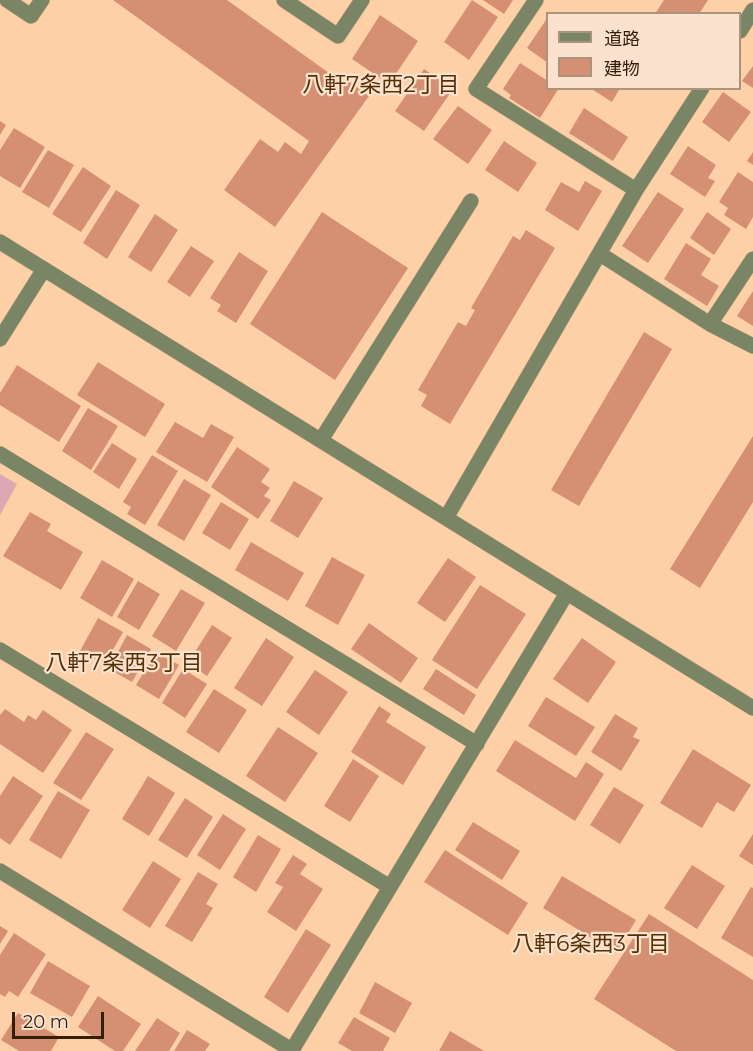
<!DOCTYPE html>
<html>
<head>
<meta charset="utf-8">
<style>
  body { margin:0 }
  #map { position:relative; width:753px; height:1051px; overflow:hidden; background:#fed0a7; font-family:Montserrat,"Noto Sans JP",sans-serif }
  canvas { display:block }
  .legend { position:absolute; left:546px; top:12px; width:195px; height:78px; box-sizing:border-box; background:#fae2ce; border:2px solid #aa947f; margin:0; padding:8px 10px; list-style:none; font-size:18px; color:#331e09 }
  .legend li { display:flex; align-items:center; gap:12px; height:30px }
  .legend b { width:30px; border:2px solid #aa947f }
  .scale { position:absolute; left:12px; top:1012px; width:92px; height:27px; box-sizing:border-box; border:3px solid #331e09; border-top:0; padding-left:8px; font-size:18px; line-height:21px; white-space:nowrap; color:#331e09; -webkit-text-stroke:4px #fae2ce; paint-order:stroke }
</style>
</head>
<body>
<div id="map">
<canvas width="753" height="1051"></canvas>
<ul class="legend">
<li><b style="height:8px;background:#7a8565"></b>道路</li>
<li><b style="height:16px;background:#d59073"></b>建物</li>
</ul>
<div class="scale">20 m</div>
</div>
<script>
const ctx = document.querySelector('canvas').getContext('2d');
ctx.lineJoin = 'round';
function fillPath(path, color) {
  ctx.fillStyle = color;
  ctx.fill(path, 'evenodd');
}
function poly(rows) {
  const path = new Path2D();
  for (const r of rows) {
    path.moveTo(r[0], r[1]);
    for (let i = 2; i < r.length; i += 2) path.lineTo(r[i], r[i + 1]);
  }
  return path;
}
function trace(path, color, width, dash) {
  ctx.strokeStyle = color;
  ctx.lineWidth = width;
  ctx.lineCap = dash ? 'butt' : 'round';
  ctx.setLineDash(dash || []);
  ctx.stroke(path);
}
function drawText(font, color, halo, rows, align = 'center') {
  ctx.font = font + ' Montserrat,"Noto Sans JP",sans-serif';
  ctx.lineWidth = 4.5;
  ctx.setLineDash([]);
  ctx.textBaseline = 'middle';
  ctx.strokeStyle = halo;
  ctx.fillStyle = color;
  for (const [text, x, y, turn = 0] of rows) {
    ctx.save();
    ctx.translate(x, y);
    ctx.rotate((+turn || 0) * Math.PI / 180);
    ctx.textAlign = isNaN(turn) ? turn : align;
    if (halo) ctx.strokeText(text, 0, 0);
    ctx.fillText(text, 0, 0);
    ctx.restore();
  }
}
fillPath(poly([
  [0,474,17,484,0,515]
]), '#dea7b4');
fillPath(poly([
  [113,0,227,0,343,83,346,79,369,96,275,227,224,190,260,139,278,152,285,142,301,154,309,141],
  [472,0,498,17,469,60,444,42],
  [483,0,513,0,504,14],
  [664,0,708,0,699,14,655,14],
  [380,15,418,41,389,84,352,59],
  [548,17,548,63,527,48],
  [520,63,548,81,548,88,559,88,540,118,509,98,511,95,503,89],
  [753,66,753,88,742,81],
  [424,69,453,89,424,131,395,111],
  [590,88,620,88,612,102],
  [723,92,751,112,729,142,702,122],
  [458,106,492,130,468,164,433,139],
  [584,108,628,137,613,161,569,133],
  [0,121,6,125,0,135],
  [14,128,45,147,20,188,0,176,0,150],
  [504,141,537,163,518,192,485,170],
  [688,146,716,165,708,178,715,181,705,197,670,174],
  [48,150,74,165,49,208,22,192],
  [753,152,753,165,747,161],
  [83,167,111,186,81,232,52,214],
  [738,172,753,182,753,217,746,229,724,215,728,208,719,202],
  [585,181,602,191,578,231,545,210,561,182,579,192],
  [116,190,140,205,107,259,83,243],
  [658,192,684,209,648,263,622,246],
  [322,212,408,268,335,380,250,324],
  [707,212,731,229,714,255,690,238],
  [155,214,178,230,151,272,128,257],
  [526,230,555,248,450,424,421,406,427,395,418,390,458,322,466,326,475,310,471,308,513,236,520,240],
  [686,243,711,259,701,275,719,286,707,306,664,279],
  [191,246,214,261,190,297,167,282],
  [239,252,268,271,236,323,217,311,221,305,210,298],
  [753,291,753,326,737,316],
  [644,332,672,349,579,506,551,490],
  [98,362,165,404,145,437,77,395],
  [17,365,81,406,59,442,0,405,0,393],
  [88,408,118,426,91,470,62,451],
  [175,422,203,438,211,424,234,437,207,482,156,452],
  [753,436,753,502,700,588,670,569],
  [112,443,137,459,119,489,93,472],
  [237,447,270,469,261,482,270,488,264,496,271,500,258,519,211,487],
  [152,455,178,471,145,525,127,514,131,507,123,502],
  [184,479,211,495,184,541,157,525],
  [294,481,323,498,298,538,270,521],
  [221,502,249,519,230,550,202,533],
  [30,512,51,524,47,531,83,552,61,590,3,556],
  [251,542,304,573,288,601,235,570],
  [332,557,365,575,338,625,305,606],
  [448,558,476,577,445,622,417,603],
  [102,560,134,579,112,617,80,598],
  [138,581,160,594,139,630,117,617],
  [480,585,526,614,477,689,432,660],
  [181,589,205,603,176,651,152,636],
  [98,618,123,632,105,664,80,651],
  [369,623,418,658,401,683,351,649],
  [212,625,232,638,207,676,188,663],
  [127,635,151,649,132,682,109,669],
  [266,638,294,657,262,706,234,688],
  [582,638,616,662,588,703,553,679],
  [156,652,179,665,159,699,136,685],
  [183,669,207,684,185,718,162,703],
  [436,669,476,695,464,715,423,689],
  [315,670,348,692,319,735,286,712],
  [214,689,247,710,219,753,186,732],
  [546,697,595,727,576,756,528,726],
  [379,706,391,714,386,722,426,747,403,785,351,752],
  [5,709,24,722,28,715,36,720,43,710,72,730,43,773,0,744,0,715],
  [615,714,638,728,633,737,640,740,621,771,591,752],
  [278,727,318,753,285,802,246,776],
  [86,732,114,749,81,800,53,783],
  [515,740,576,778,586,762,604,774,575,821,496,771],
  [693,749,751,785,734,812,717,802,702,828,660,803],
  [353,759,379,776,350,822,324,806],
  [13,776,43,796,10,845,0,838,0,796],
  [148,776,175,793,149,836,122,819],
  [614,787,644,805,620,844,590,825],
  [58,791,90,810,61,859,29,840],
  [185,798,213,817,187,858,158,840],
  [223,814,246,829,220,870,197,855],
  [473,822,520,851,502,880,455,850],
  [753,834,753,865,739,856],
  [258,835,281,849,256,892,233,877],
  [445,850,528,903,508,935,424,882],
  [293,855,307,864,300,874,323,889,296,931,267,912,283,887,275,883],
  [153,861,181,879,150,928,122,910],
  [692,865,725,886,697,929,664,908],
  [198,872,218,884,206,904,213,908,192,942,165,926],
  [562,876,636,920,616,953,543,908],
  [751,887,753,888,753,957,721,938],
  [649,914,753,980,753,1051,676,1051,594,999],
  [0,926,8,931,0,944],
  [306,929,331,945,288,1013,264,997],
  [14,933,46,954,18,997,9,991,5,997,0,994,0,955],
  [48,961,90,986,72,1017,30,993],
  [375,982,412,1003,395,1033,359,1013],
  [98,996,141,1024,123,1051,115,1051,78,1027],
  [18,1013,59,1037,51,1051,19,1051,1,1040],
  [354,1017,390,1038,383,1051,352,1051,338,1043],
  [157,1018,180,1033,169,1051,135,1051],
  [187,1030,210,1044,205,1051,174,1051],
  [450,1031,484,1051,439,1051]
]), '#d59073');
const minor = poly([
  [7,0,31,16,42,0],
  [284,0,338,36,362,0],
  [536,0,476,89,636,190],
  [740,31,753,10],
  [0,242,753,708],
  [600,254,710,324,753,346],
  [710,324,753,259],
  [0,339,44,269],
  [321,440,471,201],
  [0,454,477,744],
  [446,518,636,190,702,88],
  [0,650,390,887],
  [0,871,293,1051],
  [292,1050,567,593]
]);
trace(minor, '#d9b08b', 16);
trace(minor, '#7a8565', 15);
drawText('22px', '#543004', '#fae2ce', [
  ["八軒7条西2丁目",381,86],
  ["八軒7条西3丁目",124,664],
  ["八軒6条西3丁目",591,945]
]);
</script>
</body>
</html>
